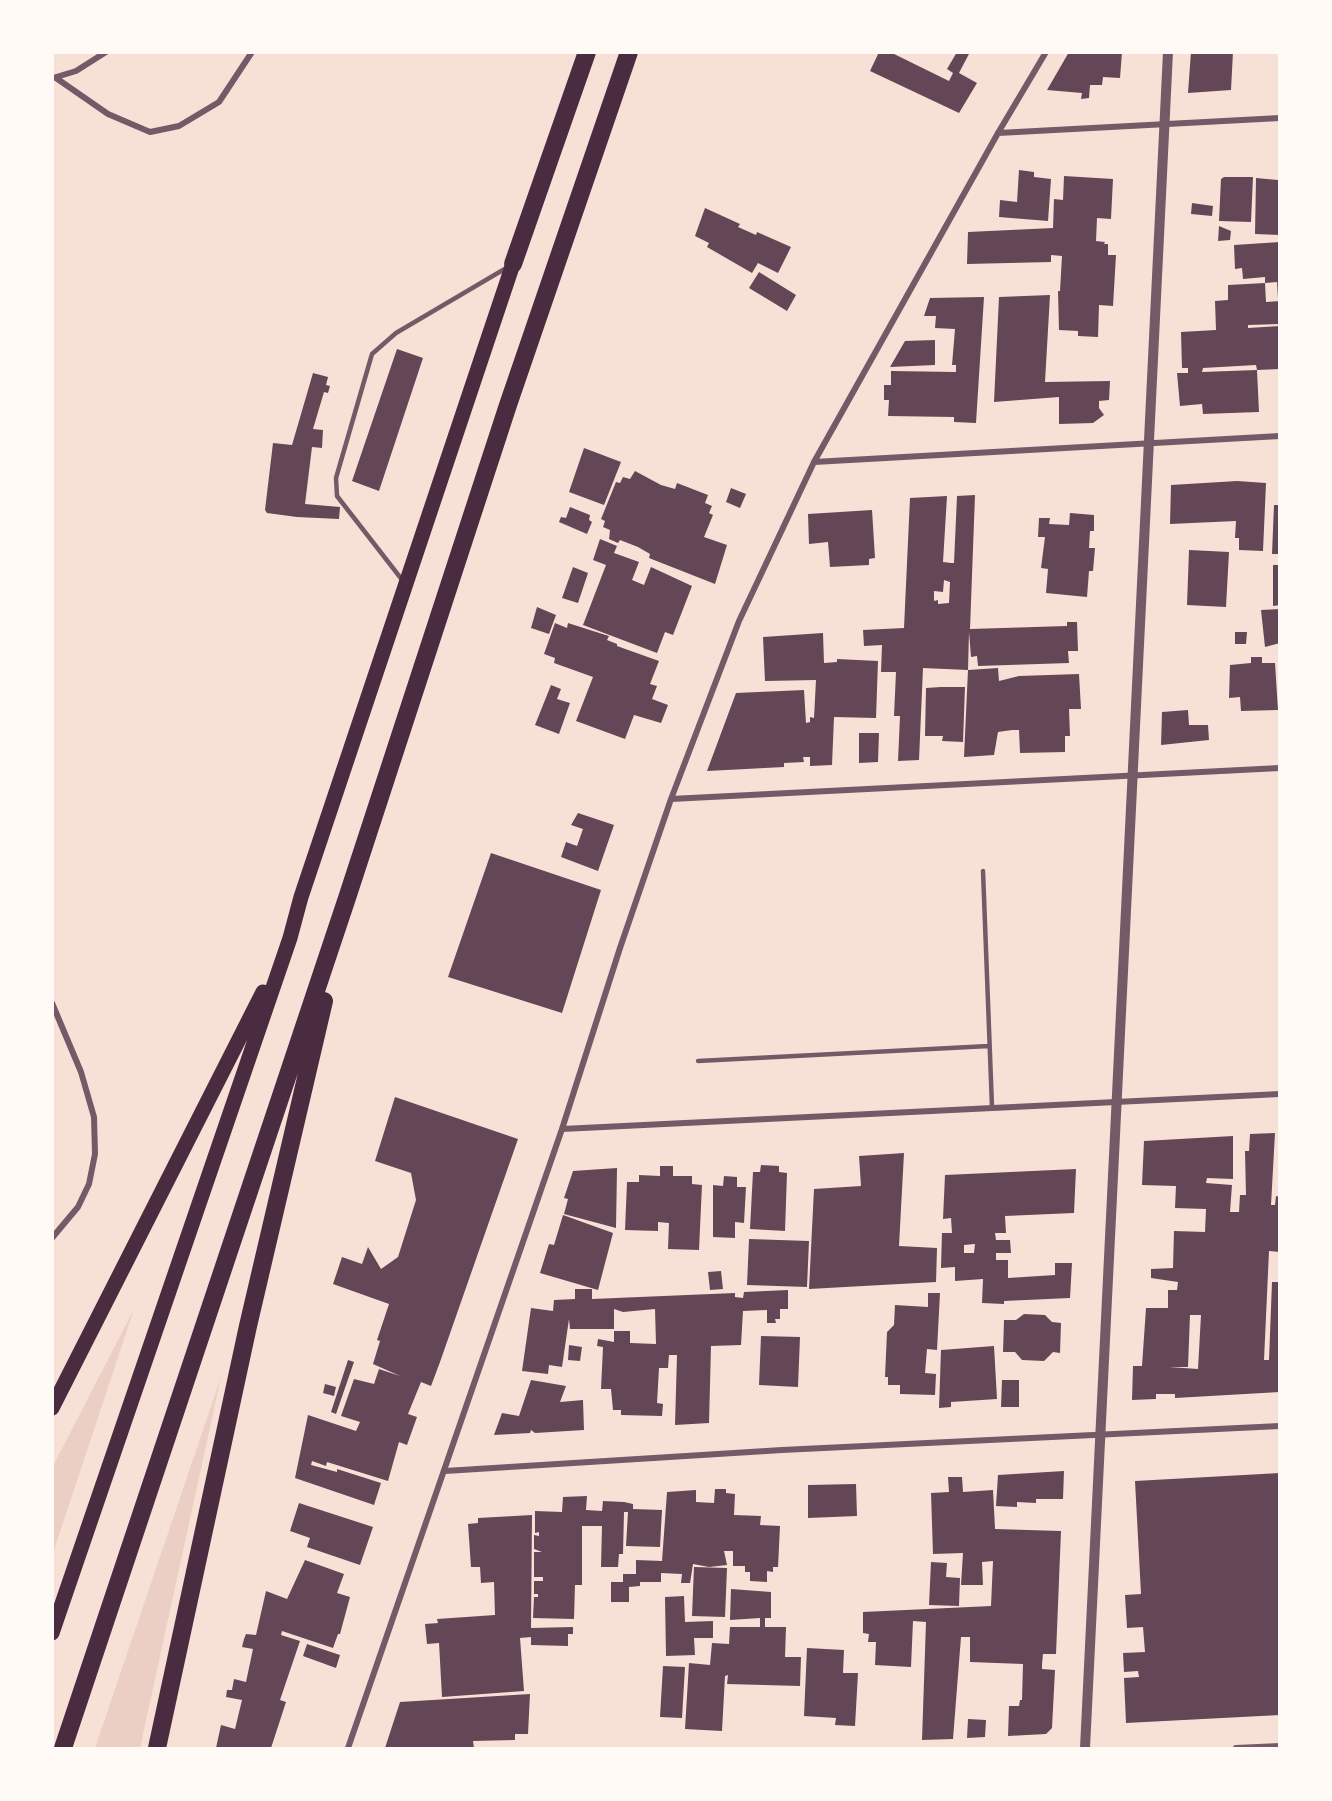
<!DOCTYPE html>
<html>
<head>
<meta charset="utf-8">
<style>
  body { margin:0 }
  #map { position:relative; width:1332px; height:1801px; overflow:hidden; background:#f7e1d7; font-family:"Asap Condensed",sans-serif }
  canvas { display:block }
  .frame { position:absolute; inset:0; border:54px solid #fffaf5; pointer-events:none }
</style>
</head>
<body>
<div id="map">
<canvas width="1332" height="1801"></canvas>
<div class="frame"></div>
</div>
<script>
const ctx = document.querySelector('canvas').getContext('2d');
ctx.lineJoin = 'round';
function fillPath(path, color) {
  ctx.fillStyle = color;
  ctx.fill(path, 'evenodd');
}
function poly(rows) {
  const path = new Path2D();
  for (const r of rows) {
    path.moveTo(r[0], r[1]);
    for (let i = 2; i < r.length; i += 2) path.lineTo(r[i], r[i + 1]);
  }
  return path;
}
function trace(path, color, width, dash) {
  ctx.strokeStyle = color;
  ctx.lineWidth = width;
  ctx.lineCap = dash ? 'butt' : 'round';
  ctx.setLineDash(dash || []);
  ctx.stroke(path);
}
fillPath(poly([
  [134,1309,53,1553,53,1466],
  [221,1377,140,1748,95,1748]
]), '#ebcfc5');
fillPath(poly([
  [879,52,890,52,949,81,953,73,947,69,957,52,970,52,959,73,977,83,959,113,870,71],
  [1069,52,1122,52,1120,78,1103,77,1102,85,1090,85,1089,98,1081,99,1082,93,1047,90],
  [1191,52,1233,52,1231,90,1188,93],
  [1019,170,1034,172,1034,177,1051,179,1048,221,999,217,1000,200,1017,202],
  [1064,176,1113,179,1111,219,1097,218,1096,241,1105,242,1104,244,1108,244,1108,255,1116,255,1113,306,1099,305,1098,337,1078,336,1078,331,1059,330,1058,291,1060,291,1062,256,1051,255,1051,262,967,264,968,232,1053,228,1054,199,1063,200],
  [1224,177,1253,177,1251,222,1219,221,1221,179],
  [1256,178,1278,180,1280,235,1255,234],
  [1192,203,1213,206,1212,216,1191,214],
  [705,208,740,224,738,227,756,235,757,232,791,247,778,273,758,263,752,273,707,247,709,243,695,236],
  [1219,226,1231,231,1230,240,1218,241],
  [1280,242,1280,299,1278,299,1277,282,1265,283,1265,277,1243,279,1242,268,1235,269,1234,245],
  [759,272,796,295,787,311,749,288],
  [1265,283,1266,302,1280,301,1280,324,1248,325,1248,328,1280,326,1280,369,1257,370,1259,412,1203,414,1202,404,1180,406,1177,373,1188,373,1188,368,1182,368,1181,332,1216,330,1215,301,1228,300,1228,285],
  [1256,365,1257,370,1202,372,1203,368],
  [1050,295,1045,382,1110,381,1109,400,1099,401,1099,408,1104,415,1093,423,1059,424,1059,397,994,402,999,297],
  [984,297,976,423,954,422,954,417,888,416,889,400,884,400,884,385,891,385,891,371,956,372,956,365,952,365,955,329,935,328,936,316,924,316,930,298],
  [935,340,935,365,890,367,905,341],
  [397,349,423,358,379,491,352,481],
  [313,373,328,377,326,385,330,386,328,393,324,392,313,429,323,430,322,448,312,447,305,504,340,507,339,519,297,517,267,513,265,510,273,443,292,445],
  [584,448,621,462,604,505,569,492],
  [635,471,661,485,675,489,677,483,708,495,705,503,712,506,709,513,713,515,704,537,727,545,715,584,649,558,650,554,638,547,620,540,618,543,609,539,610,530,603,527,605,521,601,519,616,482,620,483,623,477,630,479],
  [1237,481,1266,483,1263,551,1239,550,1239,538,1235,538,1236,521,1170,524,1171,485],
  [731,488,746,494,740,508,726,502],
  [975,495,970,629,1067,626,1067,622,1077,622,1078,651,1068,651,1069,663,978,666,977,656,971,657,969,632,968,670,923,668,919,760,898,761,900,716,894,716,896,672,881,672,882,645,864,646,863,630,904,628,910,498,947,496,943,562,951,563,954,563,957,496],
  [944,580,950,582,949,603,938,604,938,600,934,601,934,591,943,592],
  [1274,505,1280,505,1280,554,1272,554],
  [570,507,590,515,589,520,592,522,587,534,559,522,561,517,566,518],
  [872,510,875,558,869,559,869,565,830,567,828,542,809,544,808,514],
  [1070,513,1094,515,1094,531,1090,531,1089,548,1095,548,1093,571,1089,571,1087,597,1046,593,1048,569,1041,568,1045,537,1038,537,1039,518,1050,518,1049,524,1069,525],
  [600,539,617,546,614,553,639,562,632,580,644,585,651,567,692,586,673,635,665,632,657,653,583,625,606,565,593,560],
  [1189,550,1229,552,1226,607,1187,605],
  [1273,565,1280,565,1280,605,1273,606],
  [573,567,588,573,578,603,562,598],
  [537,607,556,615,549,634,531,628],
  [1280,609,1280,643,1265,647,1261,610],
  [555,623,567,628,568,623,593,631,609,636,607,640,617,644,617,646,659,661,650,684,657,686,652,699,668,705,661,723,634,715,625,739,576,721,593,677,554,663,555,658,544,654],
  [1235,632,1247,632,1246,644,1235,644],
  [823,633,824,663,837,662,837,659,878,661,876,718,834,717,832,765,810,766,810,757,803,757,804,762,784,763,784,767,707,771,736,693,804,690,806,723,810,722,810,717,814,718,816,680,765,681,763,637],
  [1251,657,1262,657,1262,663,1275,663,1278,710,1241,711,1240,697,1229,698,1230,665,1251,663],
  [998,668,999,681,1019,676,1079,674,1081,709,1069,709,1070,736,1065,736,1065,752,1020,753,1019,730,1012,730,998,732,994,755,964,757,968,670],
  [551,685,561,689,557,699,570,703,559,734,535,725],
  [941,687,965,687,963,742,942,741,943,736,925,736,926,688],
  [1188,710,1189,725,1208,725,1209,740,1161,745,1162,712],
  [859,733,879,733,878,762,859,763],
  [578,813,614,825,598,871,561,857,566,842,577,846,583,829,571,825],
  [491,853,601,890,562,1013,448,977],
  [395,1097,518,1139,440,1362,431,1386,421,1382,408,1414,417,1417,407,1445,399,1442,388,1481,327,1462,326,1466,312,1461,311,1465,337,1472,337,1469,381,1483,374,1505,295,1478,308,1415,356,1431,360,1422,341,1416,354,1379,374,1384,379,1369,400,1376,373,1364,380,1341,377,1340,389,1304,333,1284,342,1257,362,1264,368,1247,381,1269,398,1257,416,1200,411,1173,375,1161],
  [1275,1133,1271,1205,1275,1205,1276,1196,1280,1197,1280,1252,1269,1251,1264,1360,1269,1360,1272,1282,1280,1282,1280,1392,1175,1398,1175,1394,1156,1394,1156,1399,1132,1400,1133,1366,1142,1366,1146,1308,1168,1308,1168,1290,1177,1290,1178,1282,1151,1278,1151,1269,1173,1268,1174,1231,1205,1232,1206,1209,1175,1208,1176,1186,1142,1185,1144,1141,1233,1136,1233,1179,1207,1178,1206,1183,1232,1185,1230,1212,1239,1212,1240,1195,1246,1195,1245,1151,1249,1151,1250,1134],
  [1190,1315,1201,1315,1198,1369,1169,1367,1188,1367],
  [904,1153,899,1246,937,1248,936,1282,809,1289,814,1189,861,1186,859,1156],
  [761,1165,779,1166,779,1172,787,1173,785,1231,750,1229,753,1172,760,1172],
  [660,1166,673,1166,673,1176,692,1176,692,1184,702,1185,699,1250,668,1249,669,1223,658,1222,658,1231,625,1230,627,1182,639,1182,639,1175,660,1176],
  [617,1168,616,1228,564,1214,568,1199,564,1198,573,1171],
  [1076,1169,1074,1213,1005,1216,1006,1233,995,1233,996,1240,1010,1240,1011,1253,996,1253,996,1260,1008,1260,1008,1278,1055,1275,1055,1263,1072,1263,1070,1298,1004,1301,1004,1304,982,1303,983,1279,955,1281,955,1267,941,1268,942,1233,952,1233,951,1218,943,1219,945,1175],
  [975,1244,974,1253,964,1253,964,1245],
  [724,1176,737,1177,737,1187,746,1187,744,1223,735,1222,735,1238,713,1237,713,1185,723,1186],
  [563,1215,613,1233,598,1290,540,1273,549,1244,554,1245],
  [749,1239,809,1241,807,1287,747,1285],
  [721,1271,723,1289,710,1290,708,1272],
  [575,1289,592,1289,592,1299,735,1293,735,1297,743,1298,744,1292,788,1290,788,1309,780,1309,780,1319,775,1319,776,1323,767,1323,767,1310,743,1311,741,1345,711,1346,709,1423,675,1425,677,1355,669,1355,668,1368,659,1368,657,1403,663,1404,662,1416,621,1415,621,1410,613,1410,611,1389,601,1389,603,1347,597,1346,598,1339,614,1342,614,1331,630,1331,630,1343,656,1344,655,1309,623,1312,614,1309,614,1329,570,1329,569,1319,562,1367,549,1365,548,1374,522,1371,531,1308,553,1311,554,1300,575,1299],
  [928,1293,940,1293,937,1350,927,1349,925,1373,936,1374,935,1395,900,1394,900,1385,888,1385,888,1377,885,1377,887,1332,894,1325,895,1305,928,1307],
  [1024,1314,1045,1315,1052,1322,1061,1323,1060,1353,1053,1352,1044,1361,1022,1360,1015,1352,1003,1352,1004,1320,1016,1320],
  [761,1336,800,1337,798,1387,759,1385],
  [569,1345,582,1347,580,1361,568,1360],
  [994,1346,997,1399,951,1402,951,1407,939,1408,941,1350],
  [348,1360,354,1362,336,1414,331,1412],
  [531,1380,566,1386,560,1402,583,1400,584,1430,535,1433,531,1430,530,1433,494,1435,502,1413,519,1416],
  [1002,1380,1019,1380,1019,1407,1001,1407],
  [325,1384,336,1387,334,1396,323,1393],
  [1064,1471,1063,1499,1036,1499,1036,1503,1017,1502,1017,1507,996,1506,998,1475],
  [1280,1473,1280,1715,1126,1723,1124,1678,1139,1677,1138,1671,1124,1672,1123,1653,1145,1652,1143,1627,1127,1628,1125,1595,1141,1594,1135,1481],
  [948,1477,962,1477,963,1492,993,1490,995,1529,1061,1531,1056,1654,1043,1654,1042,1664,1042,1669,1055,1670,1052,1728,1046,1734,1008,1736,1009,1706,1019,1706,1020,1700,1022,1700,1023,1664,970,1662,970,1637,961,1637,953,1739,922,1740,926,1622,913,1621,911,1667,875,1665,876,1642,868,1642,869,1634,863,1633,863,1612,991,1606,993,1561,982,1562,983,1585,961,1585,963,1553,933,1554,931,1493,949,1492],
  [856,1484,857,1516,808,1518,808,1485],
  [715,1489,726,1489,726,1493,735,1494,734,1515,761,1516,760,1525,780,1526,778,1567,773,1567,773,1572,767,1571,767,1582,750,1581,750,1572,745,1572,745,1566,733,1566,733,1551,724,1551,727,1565,709,1567,693,1564,690,1583,681,1583,682,1574,661,1573,661,1582,640,1582,640,1586,629,1587,629,1602,611,1602,611,1582,623,1582,623,1574,636,1574,636,1560,662,1561,667,1492,696,1490,696,1502,714,1503],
  [587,1496,586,1510,602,1511,603,1501,624,1502,633,1504,633,1509,662,1510,660,1547,626,1546,628,1512,624,1512,623,1554,619,1554,618,1567,601,1567,602,1526,582,1526,582,1585,575,1585,574,1619,533,1618,534,1597,538,1597,538,1594,534,1594,534,1581,543,1581,543,1577,534,1577,534,1552,542,1552,534,1549,534,1535,539,1536,539,1532,535,1533,535,1511,562,1512,563,1497],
  [299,1503,373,1527,360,1565,307,1547,310,1538,290,1531],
  [532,1515,531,1628,573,1627,573,1634,568,1634,568,1646,531,1645,531,1637,520,1638,524,1691,442,1697,439,1643,427,1644,425,1624,438,1623,437,1619,495,1615,494,1582,481,1583,480,1567,471,1567,468,1524,478,1523,478,1518],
  [305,1560,344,1574,337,1593,350,1597,340,1634,338,1634,333,1648,282,1631,281,1635,300,1641,280,1700,286,1702,271,1748,216,1748,221,1725,235,1729,242,1700,226,1697,227,1690,232,1690,234,1679,246,1682,253,1649,242,1647,244,1639,246,1634,256,1635,266,1591,287,1599],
  [931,1562,947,1563,946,1577,960,1578,959,1606,929,1605],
  [694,1567,727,1568,725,1617,692,1616],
  [731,1589,771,1592,771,1618,765,1618,765,1627,786,1627,785,1657,801,1657,800,1686,727,1684,728,1675,725,1676,722,1731,685,1729,689,1663,710,1665,712,1643,729,1644,730,1627,760,1627,760,1618,730,1620],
  [684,1596,685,1622,713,1621,713,1638,694,1638,695,1655,666,1656,665,1597],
  [307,1644,340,1655,336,1668,303,1656],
  [807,1648,844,1650,843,1673,858,1673,855,1726,835,1725,836,1718,804,1716],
  [663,1666,685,1667,682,1718,660,1717],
  [530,1694,528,1734,515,1734,515,1740,473,1741,474,1748,385,1748,400,1702],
  [968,1719,986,1720,985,1737,967,1738]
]), '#644757');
trace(poly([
  [403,581,337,496,336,478,372,354,396,333,508,267],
  [983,871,992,1107],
  [698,1061,989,1046]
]), '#755966', 4.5);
trace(poly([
  [53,78,76,71,106,52],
  [56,78,108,114,150,132,179,126,219,102,252,52],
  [998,133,1280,118],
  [814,462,1280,436],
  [671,799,1280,768],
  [52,1003,81,1072,94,1117,95,1154,89,1184,78,1207,52,1238],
  [562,1129,1280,1094],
  [445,1471,782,1450,1280,1426],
  [348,1748,562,1129,620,948,671,799,739,621,814,462,998,133,1046,52],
  [1236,1748,1280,1746]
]), '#755966', 6);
trace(poly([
  [1085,1748,1168,52]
]), '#755966', 10);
trace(poly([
  [52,1408,263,992],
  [52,1633,290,938,301,897,513,264]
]), '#4a2c40', 15);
trace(poly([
  [513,264,587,52],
  [63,1748,347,898,508,405,629,52],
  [157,1748,248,1326,324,1001]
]), '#4a2c40', 18);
</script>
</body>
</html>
